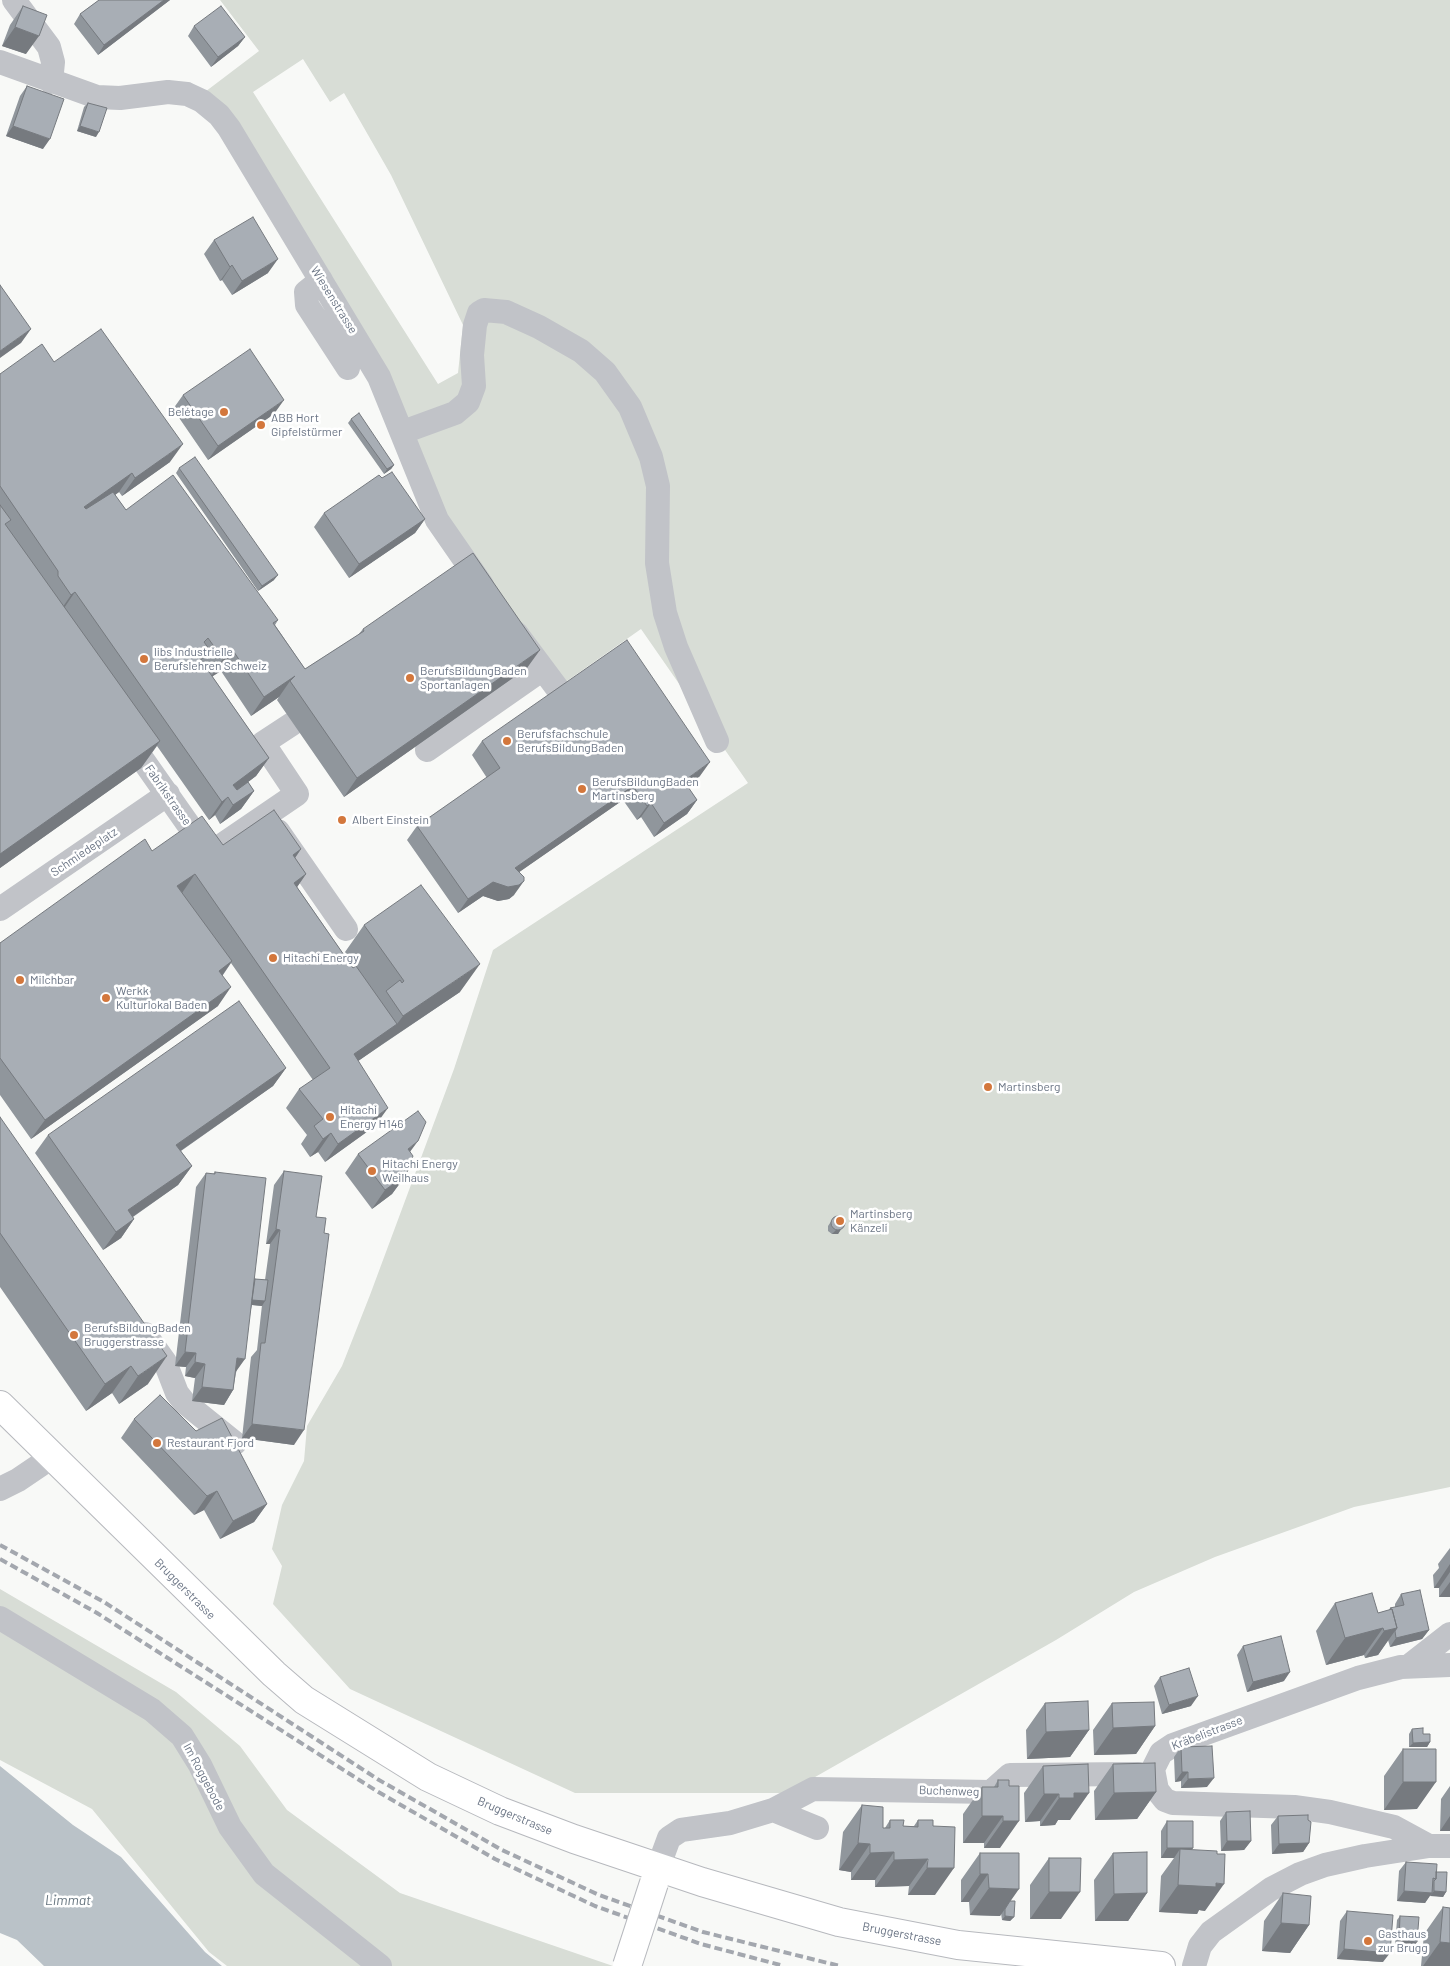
<!DOCTYPE html>
<html>
<head>
<meta charset="utf-8">
<style>
  body { margin:0 }
  canvas { display:block; background:#f8f9f7 }
</style>
</head>
<body>
<canvas width="1450" height="1966"></canvas>
<script>
const ctx = document.querySelector('canvas').getContext('2d');
ctx.lineJoin = 'round';
function fillPath(path, color) {
  ctx.fillStyle = color;
  ctx.fill(path, 'evenodd');
}
function poly(rows) {
  const path = new Path2D();
  for (const r of rows) {
    if (r.length === 3) {
      path.moveTo(r[0] + r[2], r[1]);
      path.arc(r[0], r[1], r[2], 0, 2 * Math.PI);
      continue;
    }
    path.moveTo(r[0], r[1]);
    for (let i = 2; i < r.length; i += 2) path.lineTo(r[i], r[i + 1]);
  }
  return path;
}
function trace(path, color, width, dash) {
  ctx.strokeStyle = color;
  ctx.lineWidth = width;
  ctx.lineCap = dash ? 'butt' : 'round';
  ctx.setLineDash(dash || []);
  ctx.stroke(path);
}
function drawText(font, color, halo, rows, align = 'center') {
  ctx.font = font + ' Barlow,sans-serif';
  ctx.lineWidth = 5;
  ctx.setLineDash([]);
  ctx.textBaseline = 'middle';
  ctx.strokeStyle = halo;
  ctx.fillStyle = color;
  for (const [text, x, y, turn = 0] of rows) {
    ctx.save();
    ctx.translate(x, y);
    ctx.rotate((+turn || 0) * Math.PI / 180);
    ctx.textAlign = isNaN(turn) ? turn : align;
    if (halo) ctx.strokeText(text, 0, 0);
    ctx.fillText(text, 0, 0);
    ctx.restore();
  }
}
fillPath(poly([
  [220,0,1450,0,1450,1487,1354,1507,1215,1557,1134,1592,1056,1640,787,1793,575,1793,350,1689,273,1604,282,1566,272,1549,282,1505,304,1461,307,1426,342,1366,370,1295,454,1069,493,950,748,783,641,629,557,688,457,552,392,405,197,98,259,51],
  [303,59,330,102,344,93,391,175,463,325,458,373,438,384,253,92],
  [0,1589,176,1692,240,1746,287,1810,400,1893,613,1966,227,1966,209,1952,92,1809,0,1760]
]), '#d8ddd6');
fillPath(poly([
  [0,1766,73,1825,121,1857,205,1952,222,1966,44,1966,17,1940,0,1933]
]), '#bac2c8');
const major = poly([
  [0,1405,274,1674,304,1700,428,1777,500,1811,574,1839,702,1882,839,1922,958,1945,1161,1966]
]);
trace(major, '#b7b9be', 30);
trace(poly([
  [14,0,49,47,53,62,51,82],
  [0,62,97,97,120,98,168,92,187,94,202,101,219,115,229,128,379,377,437,520,482,585],
  [321,280,306,292,307,305,348,368],
  [403,432,455,413,468,402,474,386,472,355,475,325,479,313,484,310,506,312,539,327,581,351,605,372,630,407,651,457,658,486,657,563,665,613,676,647,717,741],
  [516,633,557,688],
  [126,736,209,854,297,794,263,743,292,724],
  [427,750,543,669],
  [278,831,346,929],
  [0,909,168,794],
  [145,1334,165,1362,177,1393,184,1402,235,1443],
  [0,1489,18,1480,52,1457],
  [0,1618,152,1710,182,1736,200,1765,230,1827,264,1874,380,1966],
  [1409,1666,1450,1634],
  [773,1810,817,1828],
  [1429,1846,1394,1827,1330,1812,1294,1807,1173,1803,1165,1800,1157,1790,1153,1769,1161,1753,1173,1745,1358,1678,1401,1667,1450,1665],
  [658,1868,669,1838,681,1830,730,1823,773,1810,813,1789,991,1792,1010,1775,1138,1774],
  [1194,1966,1200,1946,1211,1932,1271,1889,1300,1874,1325,1865,1365,1856,1429,1846,1450,1846]
]), '#c1c3c8', 24);
trace(major, '#fff', 28);
trace(poly([
  [0,1545,104,1602,379,1780,502,1850,599,1895,703,1932,840,1966],
  [0,1559,97,1613,375,1790,495,1859,595,1906,701,1944,784,1966]
]), '#a3a7ae', 4, [8, 4]);
const majorBridge = poly([
  [627,1966,654,1883]
]);
trace(majorBridge, '#b7b9be', 30, []);
trace(majorBridge, '#fff', 28);
fillPath(poly([
  [99,0,170,0,98,55,74,24,80,14],
  [23,6,26,54,2,46,10,25],
  [194,26,245,37,238,46,211,67,188,36],
  [27,86,43,149,6,136,20,96],
  [88,103,96,137,77,131,84,107],
  [214,240,268,273,232,295,222,280,220,281,204,254],
  [54,362,170,462,122,496,119,492,115,495,126,510,278,620,275,625,305,669,358,635,363,629,527,668,344,797,277,700,279,697,251,716,221,671,212,676,269,758,256,776,248,782,254,791,241,809,220,824,215,815,209,820,157,746,141,768,0,868,0,374],
  [183,395,274,414,208,460,173,409],
  [351,419,394,465,391,469,384,474,348,423],
  [179,468,274,580,258,591,176,473],
  [324,513,425,519,415,533,349,578,314,527],
  [482,741,700,776,687,786,697,800,687,814,654,837,641,817,637,820,623,800,519,872,514,895,509,899,498,901,483,896,458,913,407,840,417,826,487,778,472,755],
  [223,845,301,849,295,858,306,874,297,887,353,968,356,966,345,952,364,925,460,992,358,1061,375,1126,325,1162,318,1152,310,1157,301,1144,307,1135,286,1108,299,1089,313,1080,231,963,223,975,218,1006,31,1139,0,1095,0,943,152,851],
  [286,1068,273,1086,181,1151,192,1166,178,1185,133,1217,134,1219,121,1238,103,1250,35,1153,48,1135],
  [0,1117,148,1384,119,1404,112,1393,86,1411,0,1287],
  [410,1152,406,1175,392,1194,372,1209,345,1173,358,1154],
  [284,1171,316,1217,294,1445,242,1438,251,1357,257,1350,262,1305,262,1306,252,1305,236,1373,233,1390,224,1405,192,1401,195,1378,185,1376,186,1367,175,1366,196,1187,206,1173,213,1174,215,1172,255,1279,265,1280,270,1244,266,1244,274,1185],
  [834,1217,844,1225,838,1234,832,1234,828,1231,828,1226],
  [134,1419,267,1504,254,1522,220,1539,204,1510,194,1515,121,1438],
  [1450,1548,1450,1597,1439,1597,1439,1588,1434,1588,1433,1575,1439,1568,1438,1564],
  [1401,1594,1429,1630,1422,1639,1390,1647,1388,1640,1378,1655,1365,1658,1364,1655,1326,1665,1316,1631,1335,1603,1378,1613,1389,1610,1390,1608,1395,1607,1395,1604],
  [1243,1646,1284,1681,1247,1692,1237,1655],
  [1160,1677,1191,1706,1162,1714,1154,1686],
  [1045,1703,1089,1730,1070,1757,1027,1759,1026,1730],
  [1112,1703,1155,1726,1136,1754,1094,1755,1093,1730],
  [1412,1729,1423,1734,1430,1742,1427,1747,1409,1747,1409,1734],
  [1181,1747,1207,1787,1181,1788,1181,1781,1175,1782,1174,1757],
  [1403,1749,1417,1809,1384,1810,1384,1776],
  [1088,1764,1070,1820,1058,1820,1055,1825,1040,1826,1040,1821,1025,1822,1024,1793,1043,1766],
  [1113,1764,1156,1792,1137,1819,1095,1820,1094,1791],
  [998,1780,1009,1780,1000,1848,984,1848,984,1843,963,1843,963,1814,982,1787,994,1787],
  [1450,1786,1450,1831,1440,1831,1441,1799],
  [862,1805,883,1828,885,1828,890,1820,903,1826,914,1826,918,1820,935,1895,908,1895,909,1886,875,1887,875,1880,851,1880,851,1872,839,1870,843,1832],
  [1226,1812,1251,1841,1244,1850,1221,1851,1220,1821],
  [1278,1816,1309,1843,1303,1852,1272,1854,1271,1825],
  [1167,1821,1193,1848,1191,1850,1205,1911,1199,1910,1197,1914,1159,1912,1161,1876,1174,1858,1161,1858,1161,1831],
  [980,1853,1010,1901,1014,1917,1010,1921,1002,1920,1001,1913,1000,1916,970,1915,969,1902,961,1902,961,1880],
  [1113,1853,1147,1893,1128,1921,1095,1921,1094,1880],
  [1049,1858,1061,1919,1030,1919,1030,1885],
  [1406,1862,1436,1872,1446,1892,1443,1897,1430,1895,1425,1903,1397,1901,1399,1871],
  [1283,1893,1309,1925,1290,1953,1262,1951,1264,1921],
  [1443,1907,1450,1966,1421,1966,1424,1934],
  [1347,1911,1383,1962,1337,1959,1340,1921],
  [1400,1916,1414,1946,1395,1945,1397,1920]
]), '#90969c');
fillPath(poly([
  [164,0,170,0,98,55,104,45],
  [15,27,39,36,26,54,2,46],
  [245,37,238,46,211,67,218,57],
  [13,126,50,139,43,149,6,136],
  [80,126,99,132,96,137,77,131],
  [278,259,268,273,232,295,242,281],
  [232,265,222,280,220,281,230,267],
  [31,329,21,343,0,358,0,351],
  [284,400,274,414,208,460,218,446],
  [183,444,170,462,122,496,135,478],
  [394,465,391,469,384,474,387,469],
  [132,473,119,492,71,526,84,507],
  [425,519,415,533,349,578,359,564],
  [278,575,274,580,258,591,262,586],
  [75,592,62,611,58,614,71,595],
  [209,649,196,668,198,656],
  [540,650,527,668,344,797,357,778],
  [234,652,221,671,210,678,223,659],
  [295,676,290,681,279,697,251,716,264,697],
  [160,741,141,768,0,868,0,854],
  [269,758,256,776,227,798,215,815,209,820,233,785],
  [710,762,700,776,674,795,684,781],
  [633,786,623,800,505,882,515,868],
  [254,791,241,809,220,824,233,805],
  [697,800,687,814,654,837,664,823],
  [651,803,641,817,637,820,647,806],
  [301,849,288,868,293,855],
  [195,874,182,893,177,886],
  [306,874,293,893,294,883],
  [524,881,514,895,509,899,498,901,483,896,458,913,468,899,493,882],
  [232,961,219,980,219,971],
  [480,964,460,992,384,1043,341,1073,354,1054,397,1024,403,1016],
  [231,987,218,1006,31,1139,45,1120],
  [286,1068,273,1086,163,1163,176,1145],
  [388,1108,375,1126,325,1162,338,1144],
  [331,1133,318,1152,310,1157,323,1139],
  [418,1141,404,1160,408,1149],
  [192,1166,178,1185,115,1229,128,1210],
  [406,1175,392,1194,372,1209,385,1190],
  [134,1219,121,1238,103,1250,116,1232],
  [276,1229,280,1230,270,1244,266,1244],
  [841,1229,838,1234,832,1234,836,1230],
  [247,1299,265,1301,262,1306,243,1304],
  [185,1352,196,1353,186,1367,175,1366],
  [167,1356,148,1384,119,1404,138,1376],
  [237,1358,245,1359,235,1373],
  [195,1362,205,1364,195,1378,185,1376],
  [131,1366,112,1393,86,1411,105,1384],
  [202,1387,233,1390,224,1405,192,1401],
  [252,1424,304,1430,294,1445,242,1438],
  [217,1491,204,1510,194,1515,207,1496],
  [267,1504,254,1522,220,1539,233,1521],
  [1450,1564,1450,1572,1439,1588,1434,1588],
  [1450,1582,1450,1597,1439,1597],
  [1383,1628,1364,1655,1326,1665,1345,1638],
  [1397,1628,1378,1655,1365,1658,1384,1631],
  [1429,1630,1422,1639,1390,1647,1396,1638],
  [1290,1672,1284,1681,1247,1692,1253,1682],
  [1198,1696,1191,1706,1162,1714,1169,1705],
  [1155,1726,1136,1754,1094,1755,1113,1728],
  [1089,1730,1070,1757,1027,1759,1046,1732],
  [1430,1742,1427,1747,1409,1747,1413,1743],
  [1182,1772,1188,1772,1181,1781,1175,1782],
  [1214,1778,1207,1787,1181,1788,1188,1779],
  [1403,1782,1436,1782,1417,1809,1384,1810],
  [1156,1792,1137,1819,1095,1820,1114,1793],
  [1074,1793,1089,1793,1070,1820,1058,1820,1055,1825,1040,1826,1059,1798],
  [1044,1794,1059,1794,1040,1821,1025,1822],
  [982,1816,1003,1816,984,1843,963,1843],
  [1450,1816,1450,1831,1440,1831],
  [1003,1821,1019,1821,1000,1848,984,1848],
  [1227,1841,1251,1841,1244,1850,1221,1851],
  [858,1843,870,1844,851,1872,839,1870],
  [1309,1843,1303,1852,1272,1854,1279,1844],
  [1167,1848,1193,1848,1186,1857,1180,1849,1174,1858,1161,1858],
  [894,1852,875,1880,851,1880,870,1853],
  [928,1859,909,1886,875,1887,894,1860],
  [927,1868,954,1868,935,1895,908,1895],
  [980,1874,988,1874,969,1902,961,1902],
  [1216,1883,1224,1884,1205,1911,1199,1910,1197,1914,1159,1912,1178,1885],
  [989,1888,1019,1889,1000,1916,970,1915],
  [1404,1891,1432,1893,1425,1903,1397,1901],
  [1434,1891,1446,1892,1443,1897,1430,1896],
  [1049,1892,1080,1892,1061,1919,1030,1919],
  [1147,1893,1128,1921,1095,1921,1114,1894],
  [1005,1916,1014,1917,1010,1921,1002,1920],
  [1281,1923,1309,1925,1290,1953,1262,1951],
  [1399,1940,1417,1942,1414,1946,1395,1945],
  [1440,1942,1450,1943,1450,1966,1423,1966],
  [1344,1949,1390,1953,1383,1962,1337,1959]
]), '#767a7f');
const building = poly([
  [99,0,164,0,104,45,80,14,99,0],
  [23,6,47,15,39,36,15,27,23,6],
  [221,6,245,37,218,57,194,26,221,6],
  [27,86,64,99,50,139,13,126,27,86],
  [88,103,107,108,99,132,80,126,88,103],
  [253,217,278,259,242,281,232,265,230,267,214,240,253,217],
  [0,285,31,329,0,351,0,285],
  [101,329,183,444,135,478,132,473,84,507,86,509,113,492,126,510,173,475,278,620,273,623,305,669,364,631,363,629,473,553,540,650,357,778,290,681,295,676,264,697,234,652,223,659,208,638,204,642,209,649,198,656,269,758,233,785,237,790,248,782,254,791,233,805,228,797,222,802,75,592,71,595,58,576,58,571,0,486,0,374,42,344,54,362,101,329],
  [250,349,284,400,218,446,183,395,250,349],
  [359,413,394,465,387,469,351,419,359,413],
  [195,457,278,575,262,586,179,468,195,457],
  [392,472,425,519,359,564,324,513,379,475,382,478,392,472],
  [0,505,11,520,5,524,160,741,0,854,0,505],
  [627,640,710,762,684,781,697,800,664,823,651,803,647,806,633,786,515,868,524,877,524,881,519,885,508,887,493,882,468,899,417,826,500,768,482,741,627,640],
  [274,810,301,849,293,855,306,874,294,883,353,968,356,966,397,1024,354,1054,388,1108,338,1144,331,1133,323,1139,314,1126,323,1119,299,1089,330,1068,195,874,177,886,232,961,219,971,231,987,45,1120,0,1058,0,943,145,839,152,851,202,816,223,845,274,810],
  [421,885,480,964,403,1016,386,991,400,980,402,983,404,981,364,925,421,885],
  [239,1001,286,1068,176,1145,192,1166,128,1210,134,1219,116,1232,48,1135,239,1001],
  [418,1111,426,1122,418,1141,408,1149,413,1156,406,1175,385,1190,358,1154,418,1111],
  [0,1117,167,1356,138,1376,131,1366,105,1384,0,1233,0,1117],
  [284,1171,322,1176,316,1217,326,1218,324,1233,329,1234,304,1430,252,1424,261,1343,265,1343,280,1230,276,1229,284,1171],
  [215,1172,266,1178,245,1359,237,1358,233,1390,202,1387,205,1364,195,1362,196,1353,185,1352,206,1173,215,1174,215,1172],
  [838,1223,7],
  [255,1279,268,1280,265,1301,252,1300,255,1279],
  [160,1395,196,1431,222,1418,267,1504,233,1521,217,1491,207,1496,134,1419,160,1395],
  [1420,1590,1429,1630,1396,1638,1395,1631,1397,1628,1392,1609,1391,1609,1390,1608,1404,1605,1401,1594,1420,1590],
  [1372,1593,1378,1613,1392,1609,1397,1628,1384,1631,1383,1628,1345,1638,1335,1603,1372,1593],
  [1281,1636,1290,1672,1253,1682,1243,1646,1281,1636],
  [1189,1668,1198,1696,1169,1705,1160,1677,1189,1668],
  [1088,1701,1089,1730,1046,1732,1045,1703,1088,1701],
  [1154,1702,1155,1726,1113,1728,1112,1703,1154,1702],
  [1423,1728,1423,1734,1430,1734,1430,1742,1413,1743,1412,1729,1423,1728],
  [1212,1746,1214,1778,1188,1779,1188,1772,1182,1772,1181,1747,1212,1746],
  [1403,1749,1436,1749,1436,1782,1403,1782,1403,1749],
  [1155,1763,1156,1792,1114,1793,1113,1764,1155,1763],
  [1088,1764,1089,1793,1074,1793,1074,1798,1059,1798,1059,1794,1044,1794,1043,1766,1088,1764],
  [998,1780,1009,1780,1009,1786,1019,1786,1019,1821,1003,1821,1003,1816,982,1816,982,1787,998,1787,998,1780],
  [862,1805,883,1807,883,1828,890,1828,890,1820,904,1820,903,1826,918,1827,918,1820,933,1820,933,1826,955,1827,954,1868,927,1868,928,1859,894,1860,894,1852,870,1853,870,1844,858,1843,862,1805],
  [1250,1811,1251,1841,1227,1841,1226,1812,1250,1811],
  [1308,1815,1308,1820,1311,1822,1309,1843,1279,1844,1278,1816,1308,1815],
  [1167,1821,1193,1821,1193,1848,1167,1848,1167,1821],
  [1180,1849,1217,1851,1217,1854,1225,1854,1224,1884,1216,1883,1216,1887,1178,1885,1180,1849],
  [1147,1852,1147,1893,1114,1894,1113,1853,1147,1852],
  [980,1853,1019,1853,1019,1889,989,1888,988,1874,980,1874,980,1853],
  [1049,1858,1081,1858,1080,1892,1049,1892,1049,1858],
  [1406,1862,1437,1864,1436,1879,1433,1878,1432,1893,1404,1891,1406,1862],
  [1436,1872,1447,1872,1446,1892,1434,1891,1434,1881,1436,1879,1436,1872],
  [1283,1893,1311,1896,1309,1925,1281,1923,1283,1893],
  [1010,1901,1015,1901,1014,1917,1005,1916,1005,1909,1010,1901],
  [1443,1907,1450,1908,1450,1943,1440,1942,1443,1907],
  [1347,1911,1393,1915,1390,1953,1344,1949,1347,1911],
  [1400,1916,1419,1917,1417,1942,1399,1940,1400,1916]
]);
fillPath(building, '#a8aeb5');
trace(building, '#767a7f', 1);
for (const [x, y, r, color] of [
  [224,412,5,"#d3773c"],
  [261,425,5,"#d3773c"],
  [144,659,5,"#d3773c"],
  [410,678,5,"#d3773c"],
  [507,741,5,"#d3773c"],
  [582,789,5,"#d3773c"],
  [342,820,5,"#d3773c"],
  [273,958,5,"#d3773c"],
  [20,980,5,"#d3773c"],
  [106,998,5,"#d3773c"],
  [988,1087,5,"#d3773c"],
  [330,1117,5,"#d3773c"],
  [372,1171,5,"#d3773c"],
  [840,1221,5,"#d3773c"],
  [74,1335,5,"#d3773c"],
  [157,1443,5,"#d3773c"],
  [1368,1941,5,"#d3773c"]
]) {
  const dot = new Path2D();
  dot.arc(x, y, r, 0, 2 * Math.PI);
  ctx.fillStyle = color;
  ctx.fill(dot);
  trace(dot, '#fff', 2);
}
drawText('12px', '#6b7585', '#fff', [
  ["Wiesenstrasse",334,300,58],
  ["Fabrikstrasse",168,795,55],
  ["Schmiedeplatz",84,852,-34],
  ["Bruggerstrasse",185,1589,45],
  ["Kräbelistrasse",1207,1733,-21],
  ["Im Roggebode",204,1777,62],
  ["Buchenweg",949,1791,2],
  ["Bruggerstrasse",515,1816,23],
  ["Bruggerstrasse",902,1934,11]
]);
drawText('12px', '#6b7585', '#fff', [
  ["Belétage",214,412,"right"],
  ["ABB Hort",271,418],
  ["Gipfelstürmer",271,432],
  ["libs Industrielle",154,652],
  ["Berufslehren Schweiz",154,666],
  ["BerufsBildungBaden",420,671],
  ["Sportanlagen",420,685],
  ["Berufsfachschule",517,734],
  ["BerufsBildungBaden",517,748],
  ["BerufsBildungBaden",592,782],
  ["Martinsberg",592,796],
  ["Albert Einstein",352,820],
  ["Hitachi Energy",283,958],
  ["Milchbar",30,980],
  ["Werkk",116,991],
  ["Kulturlokal Baden",116,1005],
  ["Martinsberg",998,1087],
  ["Hitachi",340,1110],
  ["Energy H146",340,1124],
  ["Hitachi Energy",382,1164],
  ["Weilhaus",382,1178],
  ["Martinsberg",850,1214],
  ["Känzeli",850,1228],
  ["BerufsBildungBaden",84,1328],
  ["Bruggerstrasse",84,1342],
  ["Restaurant Fjord",167,1443],
  ["Gasthaus",1378,1934],
  ["zur Brugg",1378,1948]
], 'left');
drawText('italic 14px', '#67757f', '#fff', [
  ["Limmat",68,1900]
]);
</script>
</body>
</html>
